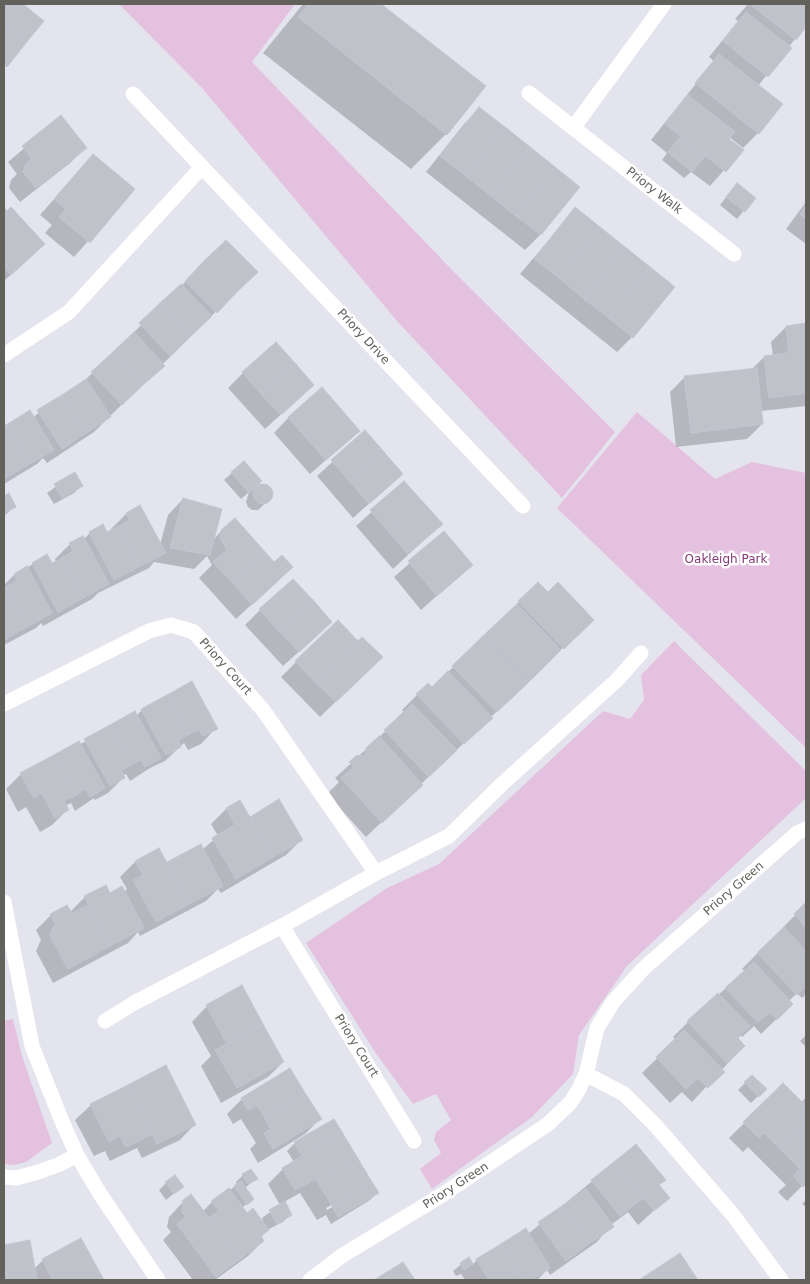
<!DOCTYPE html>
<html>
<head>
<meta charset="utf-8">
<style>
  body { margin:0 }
  #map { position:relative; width:810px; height:1284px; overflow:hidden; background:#e4e4ee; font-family:"DejaVu Sans",sans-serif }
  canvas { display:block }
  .frame { position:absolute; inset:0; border:5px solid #63615c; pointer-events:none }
</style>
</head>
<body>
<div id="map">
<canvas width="810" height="1284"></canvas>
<div class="frame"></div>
</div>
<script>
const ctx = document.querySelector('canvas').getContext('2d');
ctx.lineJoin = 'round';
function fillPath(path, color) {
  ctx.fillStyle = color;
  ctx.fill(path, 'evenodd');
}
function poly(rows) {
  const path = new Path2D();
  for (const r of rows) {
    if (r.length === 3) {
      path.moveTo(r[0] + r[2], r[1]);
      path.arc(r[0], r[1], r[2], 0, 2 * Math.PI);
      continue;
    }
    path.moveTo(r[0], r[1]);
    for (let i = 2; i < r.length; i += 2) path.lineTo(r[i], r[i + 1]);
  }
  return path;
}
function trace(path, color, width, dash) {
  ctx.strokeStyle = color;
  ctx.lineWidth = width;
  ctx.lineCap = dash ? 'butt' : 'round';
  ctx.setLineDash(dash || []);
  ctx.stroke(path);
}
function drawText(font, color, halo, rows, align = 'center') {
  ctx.font = font + ' "DejaVu Sans",sans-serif';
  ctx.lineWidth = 5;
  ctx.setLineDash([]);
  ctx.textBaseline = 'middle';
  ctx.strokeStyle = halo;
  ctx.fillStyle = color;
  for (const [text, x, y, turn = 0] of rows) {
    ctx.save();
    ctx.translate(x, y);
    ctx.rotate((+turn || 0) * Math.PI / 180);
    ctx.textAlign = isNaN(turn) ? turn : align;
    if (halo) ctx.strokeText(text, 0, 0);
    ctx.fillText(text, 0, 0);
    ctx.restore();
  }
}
fillPath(poly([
  [119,4,295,4,252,62,455,273,615,432,562,498,397,321,202,88],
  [637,412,715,479,752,462,806,473,806,748,557,508],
  [674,641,806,771,806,798,627,966,579,1035,573,1074,532,1117,432,1189,420,1169,441,1153,434,1140,436,1132,451,1120,436,1094,413,1104,375,1052,306,943,387,888,439,864,603,711,630,719,644,700,641,675],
  [13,1019,22,1056,52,1143,26,1162,14,1165,4,1164,4,1021]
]), '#e4c1df');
fillPath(poly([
  [4,4,21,4,42,21,4,68],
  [303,4,378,4,484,87,446,134,411,169,263,53],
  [748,4,806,4,806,25,758,86,758,133,743,148,729,137,727,139,742,150,710,186,691,172,684,178,662,160,667,153,651,140,714,61,709,57,738,21,735,19],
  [479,109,541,234,525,250,426,172,464,124],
  [61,117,85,148,70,163,20,202,9,188,11,180,17,174,8,162],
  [93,155,133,190,74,257,45,233,52,225,40,215],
  [730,192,754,198,737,219,720,205],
  [806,202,806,244,786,229],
  [4,209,28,259,4,281],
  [575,209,632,337,617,352,520,274],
  [226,242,256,272,94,432,47,463,43,458,37,464,4,484,4,428,30,412,33,417,80,385],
  [806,324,806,406,761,411,762,424,747,439,676,447,670,392,685,377,752,369,764,357,773,356,771,342,786,327],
  [243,373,313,385,265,429,228,388],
  [289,417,359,431,310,474,274,433],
  [365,432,402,474,353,518,317,476],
  [244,462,256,486,265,485,272,494,270,499,258,510,252,510,248,507,246,502,249,492,241,499,224,480],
  [75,473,82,485,74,493,54,504,47,493],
  [404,483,441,524,393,569,356,526],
  [8,495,14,507,4,516,4,497],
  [183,499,213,540,223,529,274,564,292,567,236,619,199,578,212,565,207,556,194,569,154,562,149,568,98,593,92,599,43,626,41,623,36,628,4,645,4,585,14,575,47,556,52,565,56,562,55,559,70,544,83,540,90,533,107,534,112,531,111,529,126,514,140,507,160,545,168,515],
  [444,533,471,565,421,610,394,577],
  [538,583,548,594,592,620,366,837,327,794,339,782,335,778,405,713,402,710,417,695,432,688],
  [260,610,315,637,283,666,245,625],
  [296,662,366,672,320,717,281,677],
  [191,683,216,728,201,744,188,750,184,743,165,761,150,768,130,781,126,774,122,776,123,778,108,793,95,800,94,798,75,811,71,803,65,806,67,810,52,825,40,832,26,807,18,812,6,789,21,774,136,716,142,710],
  [239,801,249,818,278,801,301,840,286,855,221,893,218,889,206,901,140,936,138,932,128,943,53,983,36,951,41,940,36,930,51,915,70,912,85,897,124,892,127,889,120,877,135,862,166,864,200,846,202,850,218,836,211,824,226,809],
  [806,904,806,994,802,998,797,993,789,1001,792,1004,761,1034,754,1026,742,1037,740,1034,736,1038,744,1046,692,1102,682,1092,670,1103,642,1073,676,1040,673,1037,688,1022,745,971,742,969],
  [207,1006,283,1062,268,1077,221,1103,201,1066,211,1056,192,1022],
  [806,1035,806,1047,800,1041],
  [166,1067,195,1124,180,1140,142,1158,137,1148,110,1161,105,1151,94,1156,75,1120,91,1105],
  [752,1076,765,1089,751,1103,738,1090],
  [783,1085,801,1103,806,1097,806,1182,787,1201,778,1192,786,1185,748,1147,743,1152,729,1138],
  [242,1099,320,1119,305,1134,258,1163,250,1149,256,1143,241,1119,233,1124,227,1114],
  [334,1120,377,1193,370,1200,331,1224,326,1215,317,1220,300,1193,284,1202,291,1214,283,1222,269,1229,260,1238,263,1241,248,1256,215,1280,193,1280,163,1240,171,1232,167,1227,169,1217,184,1201,202,1212,212,1202,237,1185,236,1182,243,1175,256,1179,245,1188,253,1198,242,1208,247,1215,264,1225,262,1218,280,1205,268,1184,283,1169,294,1162,287,1151,295,1143],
  [355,1191,355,1194,327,1210,326,1208],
  [636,1145,658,1186,668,1198,638,1225,628,1212,611,1225,597,1242,550,1275,547,1270,537,1280,465,1280,461,1274,456,1276,453,1271,468,1259,472,1265,477,1260,528,1234],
  [166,1183,182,1187,166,1200,159,1190],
  [806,1200,806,1207,802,1204],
  [80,1240,103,1280,4,1280,4,1247,29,1242,34,1269,43,1260],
  [680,1255,697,1280,642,1280]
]), '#0003');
const building = poly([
  [4,4,23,4,44,21,26,43,4,26,4,4],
  [308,4,381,4,486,86,447,135,298,17,308,4],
  [750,4,806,4,806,27,796,40,750,4],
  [746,12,792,48,768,77,723,41,746,12],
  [4,26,26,43,7,67,4,64,4,26],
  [719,54,783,104,759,134,695,83,719,54],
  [688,95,735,132,729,139,744,150,726,172,665,124,688,95],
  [479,107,505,127,466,176,440,156,479,107],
  [61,115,87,148,36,188,23,172,26,164,32,159,22,146,61,115],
  [505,127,530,147,491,196,466,176,505,127],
  [680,137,705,156,692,172,668,152,680,137],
  [530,147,555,167,516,216,491,196,530,147],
  [93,154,135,189,90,243,59,217,66,209,54,199,93,154],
  [555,167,580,187,541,235,516,216,555,167],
  [737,183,756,198,745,212,726,197,737,183],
  [806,205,806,219,800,214,806,205],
  [4,207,7,211,11,207,45,244,11,275,4,267,4,207],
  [575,207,600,227,559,278,534,259,575,207],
  [600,227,625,247,584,299,559,278,600,227],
  [226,240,258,272,237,292,205,260,226,240],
  [625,247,650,267,609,318,584,299,625,247],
  [205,260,237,292,217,313,185,281,205,260],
  [650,267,675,287,633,338,609,318,650,267],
  [181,284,212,316,191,336,160,303,181,284],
  [160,303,191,336,170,356,139,323,160,303],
  [806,323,806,393,769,398,764,356,789,353,786,326,806,323],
  [134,332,165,366,143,385,113,352,134,332],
  [276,342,296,364,261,394,242,372,276,342],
  [113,352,143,385,122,405,91,372,113,352],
  [296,364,314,385,281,415,261,394,296,364],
  [757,368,763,424,691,433,684,376,757,368],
  [86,379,111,417,86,433,62,395,86,379],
  [322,387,341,409,307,439,288,417,322,387],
  [62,395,86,433,62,449,37,410,62,395],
  [341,409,360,431,326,460,307,439,341,409],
  [30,410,54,450,29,464,6,425,30,410],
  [6,425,29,464,4,479,4,426,6,425],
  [365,430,384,452,350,482,331,460,365,430],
  [384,452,403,474,369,504,350,482,384,452],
  [244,461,262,481,249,493,231,472,244,461],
  [75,472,83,486,62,498,54,484,75,472],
  [404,481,423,502,389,532,370,510,404,481],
  [263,494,10],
  [9,493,16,507,4,513,4,496,9,493],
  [183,498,222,509,210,555,170,548,183,498],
  [423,502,443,524,408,554,389,532,423,502],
  [140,505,166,553,140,566,119,526,130,520,126,513,140,505],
  [235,518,266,553,233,583,213,562,227,550,220,537,222,529,235,518],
  [103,524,107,532,119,526,140,566,114,580,89,532,103,524],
  [444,531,473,565,437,596,408,561,444,531],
  [83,536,109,584,83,598,62,558,73,551,69,543,83,536],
  [266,553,274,562,282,555,293,567,252,605,233,583,266,553],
  [47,554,52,563,62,558,83,598,58,612,32,563,47,554],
  [27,566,52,613,27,627,5,587,17,581,14,574,27,566],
  [293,579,313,600,279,631,259,609,293,579],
  [538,582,548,592,558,582,594,620,564,649,518,601,538,582],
  [5,587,27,627,4,640,4,588,5,587],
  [313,600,332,622,299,652,279,631,313,600],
  [517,604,561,650,530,681,485,634,517,604],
  [338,620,358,641,315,682,295,661,338,620],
  [484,635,529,682,497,712,452,666,484,635],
  [362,637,383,657,336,702,315,682,362,637],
  [448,671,493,718,464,744,416,694,428,683,432,687,448,671],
  [192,681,218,729,203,736,199,729,188,735,167,695,192,681],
  [167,695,188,735,178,740,181,747,166,755,141,709,167,695],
  [412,704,457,750,429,777,384,730,412,704],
  [135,711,161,758,145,767,141,760,132,764,110,725,135,711],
  [110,725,132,764,121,771,125,778,110,786,84,739,110,725],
  [379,736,423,785,382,823,341,778,354,767,349,762,357,755,366,756,366,748,379,736],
  [79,741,105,788,90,797,86,789,76,795,54,755,79,741],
  [54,755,76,795,64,801,69,810,55,818,42,793,34,798,20,773,54,755],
  [279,799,303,840,273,857,250,817,279,799],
  [240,800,273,857,236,879,212,838,235,825,226,808,240,800],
  [201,844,223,886,189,904,167,862,201,844],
  [159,848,189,904,156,922,133,880,143,875,135,861,159,848],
  [106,885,110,893,122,886,144,928,110,946,84,896,106,885],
  [806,902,806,928,794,914,806,902],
  [67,905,72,913,88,905,110,946,68,969,50,936,53,927,56,925,50,914,67,905],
  [784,927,806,951,806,986,797,995,757,953,784,927],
  [754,962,793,1004,777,1020,770,1012,758,1022,725,988,754,962],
  [242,985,263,1024,227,1044,206,1005,242,985],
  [718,993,750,1026,738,1038,745,1046,727,1063,687,1021,718,993],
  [263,1024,284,1062,237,1088,215,1050,263,1024],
  [684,1030,725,1072,708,1088,698,1078,686,1089,656,1057,684,1030],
  [166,1065,196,1125,157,1144,128,1085,166,1065],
  [290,1068,305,1093,264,1117,257,1105,248,1110,241,1098,290,1068],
  [752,1075,767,1089,759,1097,744,1082,752,1075],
  [783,1083,806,1106,806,1120,779,1148,764,1133,759,1138,743,1122,783,1083],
  [128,1085,152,1134,126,1147,120,1136,109,1142,90,1104,128,1085],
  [305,1093,322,1119,273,1149,264,1133,271,1129,264,1117,305,1093],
  [334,1119,342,1132,302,1156,294,1142,334,1119],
  [806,1120,806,1184,803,1187,793,1176,800,1169,779,1148,806,1120],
  [342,1132,357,1157,317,1181,316,1179,295,1190,282,1168,342,1132],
  [636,1144,666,1180,659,1185,670,1198,654,1211,614,1162,636,1144],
  [357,1157,372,1182,332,1206,317,1181,357,1157],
  [614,1162,643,1198,620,1216,591,1180,614,1162],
  [251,1169,258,1179,248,1184,242,1174,251,1169],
  [175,1175,184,1187,174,1194,165,1182,175,1175],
  [241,1181,254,1199,247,1205,234,1186,241,1181],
  [372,1182,379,1193,338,1217,332,1206,372,1182],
  [229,1188,247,1213,253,1208,269,1230,261,1236,264,1241,240,1259,209,1218,219,1211,211,1201,229,1188],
  [586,1189,614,1227,590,1243,562,1206,586,1189],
  [191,1194,240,1259,216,1277,177,1224,186,1217,182,1212,183,1200,191,1194],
  [285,1201,292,1215,277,1224,269,1210,285,1201],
  [562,1206,590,1243,566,1261,538,1222,562,1206],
  [526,1228,550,1268,531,1280,524,1280,501,1244,526,1228],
  [81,1238,104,1280,53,1280,42,1259,81,1238],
  [30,1240,37,1280,4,1280,4,1245,30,1240],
  [501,1244,524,1280,489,1280,476,1259,501,1244],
  [680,1253,698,1280,639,1280,680,1253],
  [469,1257,473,1264,464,1270,460,1263,469,1257],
  [403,1262,415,1280,374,1280,403,1262]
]);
fillPath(building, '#c0c2c9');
trace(building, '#c2c5d2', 1);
trace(poly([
  [529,93,734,254],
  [573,128,664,4],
  [202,167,523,506],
  [4,355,69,312,202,167,133,94],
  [4,704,149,631,171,625,194,632,263,710,376,873],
  [4,902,32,1046,61,1119,77,1155,100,1194,158,1280],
  [282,926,414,1141],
  [105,1021,134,1003,282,926,376,873,449,836,502,784,617,680,641,653],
  [586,1074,624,1094,656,1126,733,1215,781,1280],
  [4,1177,16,1178,35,1173,58,1165,77,1155],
  [310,1280,343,1255,442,1195,548,1124,571,1102,579,1089,586,1074,597,1028,613,1002,643,969,797,833,806,829]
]), '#fff', 15);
drawText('12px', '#63615c', '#fff', [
  ["Priory Walk",654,191,38],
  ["Priory Drive",363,337,47],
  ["Priory Court",225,667,48],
  ["Priory Green",734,889,-41],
  ["Priory Court",356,1046,58],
  ["Priory Green",456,1186,-33]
]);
drawText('12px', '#853976', '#fff', [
  ["Oakleigh Park",726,560]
]);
</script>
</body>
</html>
